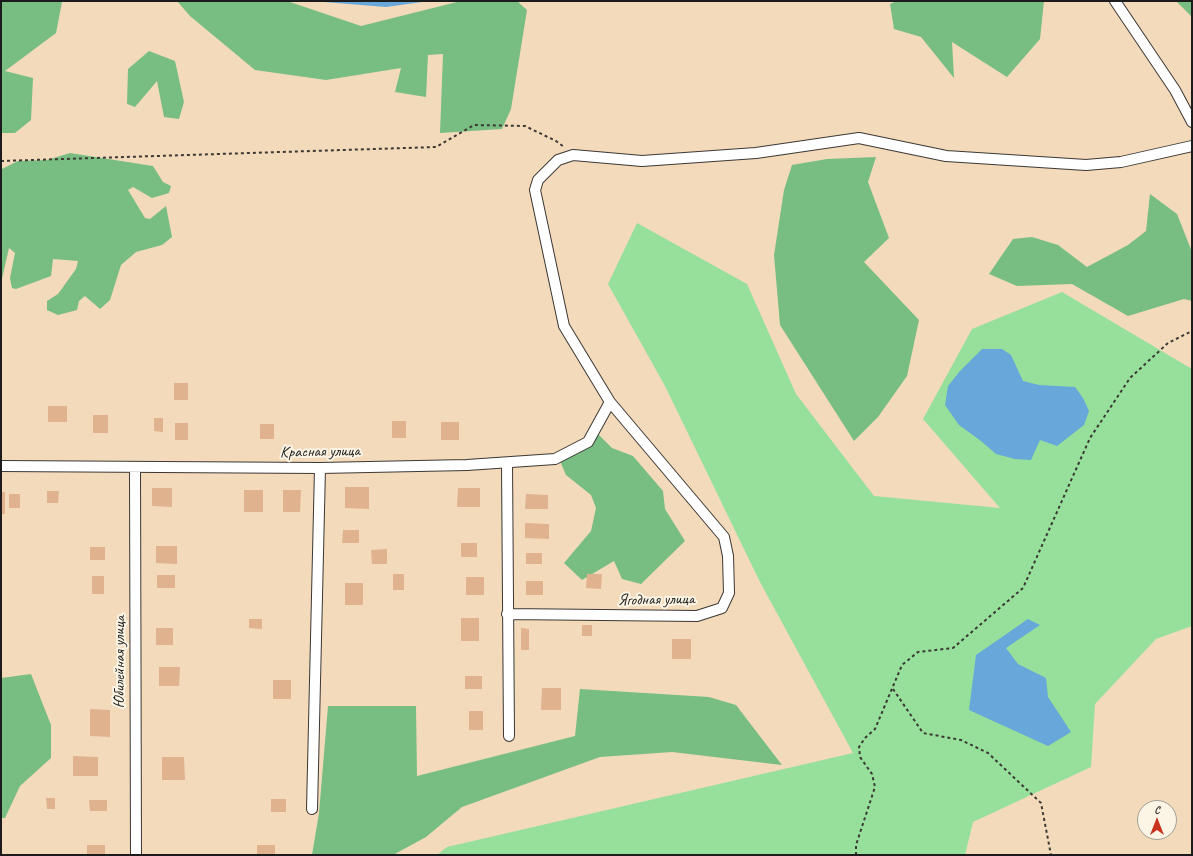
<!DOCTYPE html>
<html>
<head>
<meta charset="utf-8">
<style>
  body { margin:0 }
  #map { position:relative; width:1193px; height:856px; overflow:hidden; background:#f2dabb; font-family:Caveat,sans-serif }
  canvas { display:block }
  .frame { position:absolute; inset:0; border:2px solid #1c1c1c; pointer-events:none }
  .north { position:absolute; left:1137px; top:800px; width:40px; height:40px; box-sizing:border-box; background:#fcf5e5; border:1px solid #a29e95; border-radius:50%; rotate:0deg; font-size:11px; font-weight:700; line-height:16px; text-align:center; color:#1c1c1c }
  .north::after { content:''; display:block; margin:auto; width:14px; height:18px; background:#c8321e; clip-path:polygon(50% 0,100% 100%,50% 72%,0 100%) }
</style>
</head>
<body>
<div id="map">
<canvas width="1193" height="856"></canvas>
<div class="frame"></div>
<div class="north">С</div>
</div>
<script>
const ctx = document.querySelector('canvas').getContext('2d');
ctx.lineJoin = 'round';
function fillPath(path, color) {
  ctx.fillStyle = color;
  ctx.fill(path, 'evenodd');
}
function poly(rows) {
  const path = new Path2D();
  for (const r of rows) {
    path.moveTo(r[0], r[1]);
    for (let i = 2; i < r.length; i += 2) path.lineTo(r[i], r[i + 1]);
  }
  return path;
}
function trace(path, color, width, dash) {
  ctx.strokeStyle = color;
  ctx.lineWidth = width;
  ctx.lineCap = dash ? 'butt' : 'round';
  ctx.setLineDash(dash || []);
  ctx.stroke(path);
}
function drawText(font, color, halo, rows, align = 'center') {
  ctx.font = font + ' Caveat,sans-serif';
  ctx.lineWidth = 4;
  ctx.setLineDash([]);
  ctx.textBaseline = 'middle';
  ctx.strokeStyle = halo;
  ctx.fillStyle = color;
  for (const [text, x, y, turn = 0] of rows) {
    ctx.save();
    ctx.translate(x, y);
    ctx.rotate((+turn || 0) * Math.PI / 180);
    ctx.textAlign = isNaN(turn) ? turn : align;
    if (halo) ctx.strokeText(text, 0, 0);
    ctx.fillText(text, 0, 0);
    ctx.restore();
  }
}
fillPath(poly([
  [637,223,747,284,796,394,874,496,1000,508,923,419,972,329,1062,292,1192,369,1192,626,1156,639,1095,704,1091,767,973,822,965,855,437,855,447,847,853,753,760,582,665,386,608,284]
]), '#96e09b');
fillPath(poly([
  [1,1,62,2,56,33,5,71,33,78,31,120,15,133,1,133],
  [177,1,287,1,361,26,461,1,517,1,527,10,511,109,502,129,440,133,443,54,428,55,426,97,395,92,401,68,326,80,255,70,190,16],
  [897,1,1044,1,1040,39,1007,77,952,42,954,78,921,37,894,29,890,4],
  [1176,1,1192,1,1192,17],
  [149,51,175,61,184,102,179,119,164,117,157,81,135,107,127,104,128,69],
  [70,153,153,166,163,182,171,186,169,193,152,198,133,187,128,190,145,218,150,219,166,206,172,237,162,245,136,252,121,265,110,300,100,309,85,296,79,301,77,310,58,315,47,310,47,301,58,294,76,269,78,261,53,259,51,276,16,289,12,288,10,278,15,253,9,248,1,283,2,169,18,161,47,160],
  [876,157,868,182,889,238,864,262,919,320,907,376,878,417,854,441,780,325,774,255,784,190,792,165,827,159],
  [1150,194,1177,214,1192,252,1192,301,1184,299,1128,316,1072,284,1017,286,989,274,1013,239,1032,237,1058,245,1087,267,1128,245,1146,231],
  [596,432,612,448,633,456,663,491,665,509,685,541,641,584,622,579,614,561,582,580,564,563,591,531,596,508,591,495,566,475,560,461],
  [31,674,51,725,51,758,20,786,5,818,1,818,1,678],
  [580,689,709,697,736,705,782,765,672,752,600,757,462,807,426,837,393,855,312,855,319,813,328,706,416,706,417,776,575,736]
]), '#78be83');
fillPath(poly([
  [312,1,429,1,386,7],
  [982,349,1002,349,1011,355,1023,381,1039,385,1075,387,1083,398,1089,411,1084,425,1057,446,1040,440,1031,460,1015,459,996,454,981,441,959,425,945,405,948,386,960,371],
  [1028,619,1040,625,1006,648,1018,664,1046,678,1048,697,1071,732,1048,746,969,710,976,655]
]), '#67a7da');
fillPath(poly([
  [174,383,188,383,188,400,174,400],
  [48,406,67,406,67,422,48,422],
  [93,415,108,415,108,433,93,433],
  [154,418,163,418,163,432,154,431],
  [392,421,406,421,406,438,392,438],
  [441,422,459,422,459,440,441,440],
  [175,423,188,423,188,440,175,440],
  [260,424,274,424,274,439,260,439],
  [345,487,369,487,369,509,345,508],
  [152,488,172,488,172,507,152,506],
  [458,488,480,488,480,507,457,507],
  [244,490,263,490,263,512,244,512],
  [283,490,301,490,300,512,283,512],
  [47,491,59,491,58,503,47,503],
  [1,492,5,492,5,514,1,514],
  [9,494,20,494,20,508,9,508],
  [526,494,548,495,548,509,525,509],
  [525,523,549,524,549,539,525,538],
  [343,530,359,530,359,543,342,543],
  [461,543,477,543,477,557,461,557],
  [156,546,177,546,177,564,156,563],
  [90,547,105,547,105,560,90,560],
  [387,549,387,564,372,564,371,550],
  [526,553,542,553,542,564,526,564],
  [393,574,404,574,404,590,393,590],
  [587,574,602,574,601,589,586,588],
  [157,575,175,575,175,588,157,588],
  [92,576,104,576,104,594,92,594],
  [466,577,484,577,484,595,466,595],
  [526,581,543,581,543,595,526,595],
  [345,583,363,583,363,605,345,605],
  [461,618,479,618,479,641,461,641],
  [249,619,262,619,262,629,249,628],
  [582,625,592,625,592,636,582,636],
  [156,628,173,628,173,645,156,645],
  [521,628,529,629,529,650,521,650],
  [672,639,691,639,691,659,672,659],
  [159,667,180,667,179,686,159,686],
  [465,676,482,676,482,689,465,689],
  [273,680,291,680,291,699,273,699],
  [542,688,561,688,561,710,541,710],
  [90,709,110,710,110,737,90,736],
  [469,711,483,711,483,730,469,730],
  [73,756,98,757,98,776,73,776],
  [162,757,184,757,185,780,162,780],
  [46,798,55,798,55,809,47,809],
  [271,799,286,799,286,812,271,812],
  [89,800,107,800,107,811,90,811],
  [87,845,105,845,105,855,87,855],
  [257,845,275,845,275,855,257,855]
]), '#e0b28e');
const minor = poly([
  [1115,1,1175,90,1192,122],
  [507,463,509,736],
  [1,466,320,468,467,465,555,459,588,442,610,402],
  [135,468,136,855],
  [507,614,697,616,722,608,729,593,728,556,724,537,610,402,564,326,535,190,538,180,558,160,573,155,642,161,756,153,859,138,946,156,1086,165,1121,162,1192,146],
  [312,809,320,468]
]);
trace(minor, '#3c3834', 12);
trace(poly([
  [1,161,436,147,474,125,525,126,556,141,564,147],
  [893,689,923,733,961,740,988,753,1041,803,1051,855],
  [856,855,856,845,875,787,872,774,860,757,859,747,865,738,875,729,902,665,918,652,953,648,1023,588,1090,438,1130,378,1168,343,1192,331]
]), '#3c3834', 2, [3, 3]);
trace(minor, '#fff', 10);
drawText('16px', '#1c1c1c', '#fcf5e5', [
  ["Красная улица",320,452,-1],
  ["Ягодная улица",656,600,-1],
  ["Юбилейная улица",120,662,-90]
]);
</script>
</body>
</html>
